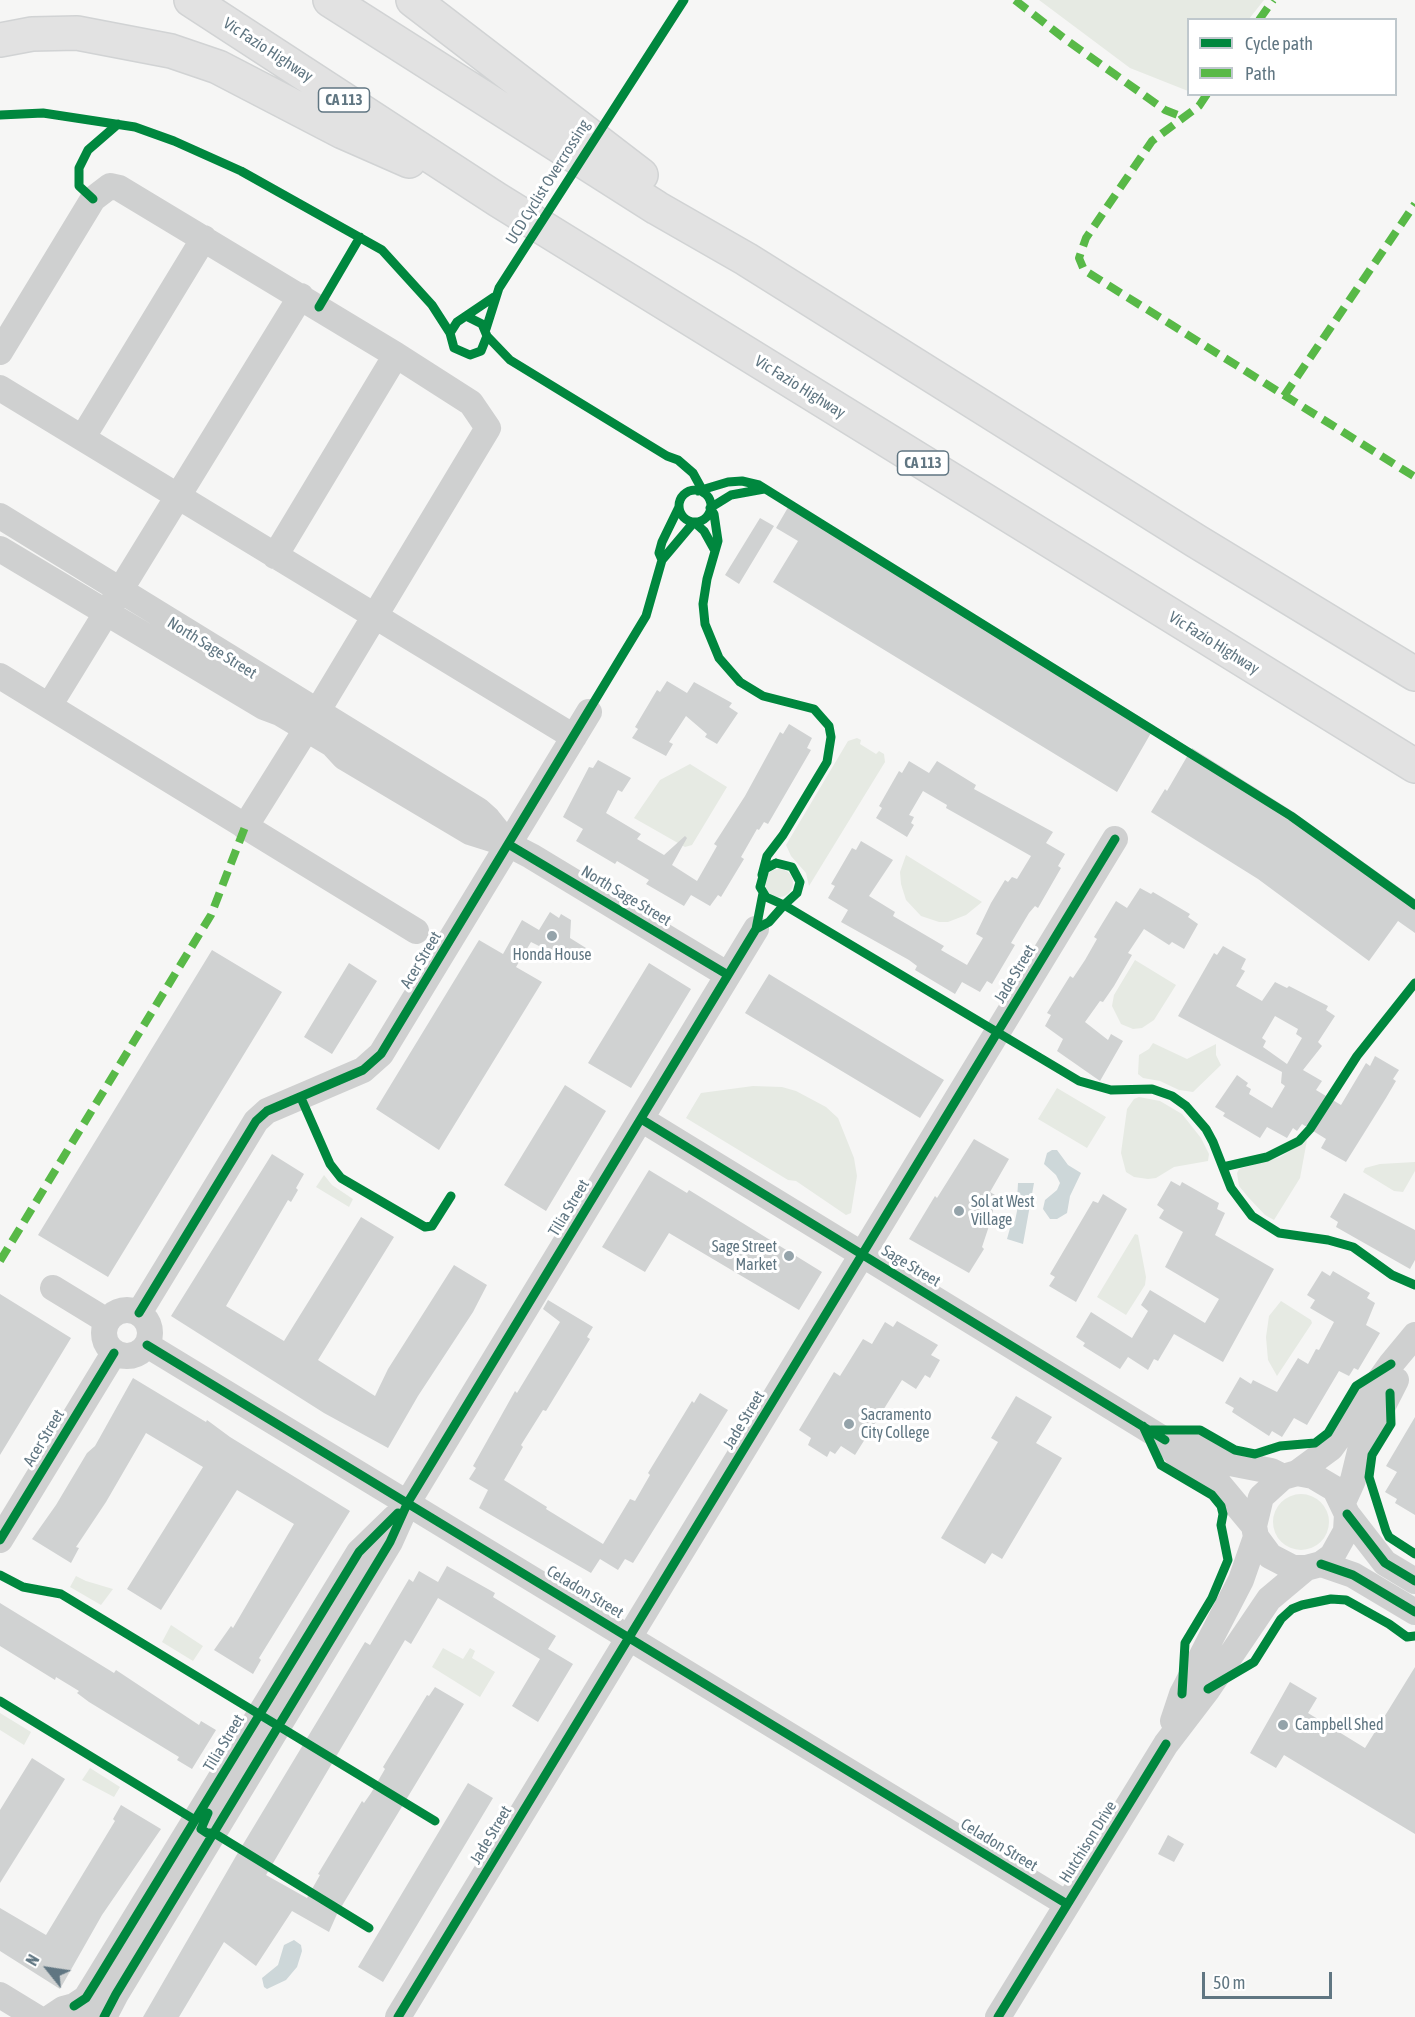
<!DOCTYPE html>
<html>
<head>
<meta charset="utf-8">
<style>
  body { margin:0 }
  #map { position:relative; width:1415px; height:2017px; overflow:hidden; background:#f6f6f5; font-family:"Asap Condensed",sans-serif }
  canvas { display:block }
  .legend { position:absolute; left:1187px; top:18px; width:210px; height:78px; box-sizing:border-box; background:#fff; border:2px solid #bfc8cd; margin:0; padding:8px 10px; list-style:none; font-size:18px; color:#607682 }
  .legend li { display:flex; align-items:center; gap:12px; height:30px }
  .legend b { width:30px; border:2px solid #bfc8cd }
  .north { position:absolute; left:18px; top:1939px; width:60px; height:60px; -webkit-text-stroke:4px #fff; paint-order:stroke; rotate:300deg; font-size:16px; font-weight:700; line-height:24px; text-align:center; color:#607682 }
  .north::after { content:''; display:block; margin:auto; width:21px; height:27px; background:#607682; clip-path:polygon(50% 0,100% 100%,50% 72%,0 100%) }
  .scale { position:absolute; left:1202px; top:1972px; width:130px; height:27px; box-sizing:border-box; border:3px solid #607682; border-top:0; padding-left:8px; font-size:18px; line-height:21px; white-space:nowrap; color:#607682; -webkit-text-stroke:4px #fff; paint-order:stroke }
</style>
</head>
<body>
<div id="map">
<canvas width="1415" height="2017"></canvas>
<ul class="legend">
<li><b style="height:8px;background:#00873e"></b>Cycle path</li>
<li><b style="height:8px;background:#58b947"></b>Path</li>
</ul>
<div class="north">N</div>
<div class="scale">50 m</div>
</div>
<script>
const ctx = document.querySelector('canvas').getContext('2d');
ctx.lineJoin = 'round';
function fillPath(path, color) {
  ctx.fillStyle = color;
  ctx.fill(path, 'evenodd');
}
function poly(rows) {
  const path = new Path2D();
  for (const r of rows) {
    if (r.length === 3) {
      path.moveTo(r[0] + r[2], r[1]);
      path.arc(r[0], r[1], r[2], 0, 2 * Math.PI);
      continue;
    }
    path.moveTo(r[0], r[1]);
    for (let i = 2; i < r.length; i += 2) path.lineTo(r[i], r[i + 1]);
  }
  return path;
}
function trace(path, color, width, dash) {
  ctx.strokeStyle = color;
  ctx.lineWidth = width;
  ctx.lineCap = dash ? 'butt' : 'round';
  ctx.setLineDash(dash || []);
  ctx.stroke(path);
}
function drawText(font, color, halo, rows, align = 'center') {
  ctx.font = font + ' "Asap Condensed",sans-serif';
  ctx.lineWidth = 6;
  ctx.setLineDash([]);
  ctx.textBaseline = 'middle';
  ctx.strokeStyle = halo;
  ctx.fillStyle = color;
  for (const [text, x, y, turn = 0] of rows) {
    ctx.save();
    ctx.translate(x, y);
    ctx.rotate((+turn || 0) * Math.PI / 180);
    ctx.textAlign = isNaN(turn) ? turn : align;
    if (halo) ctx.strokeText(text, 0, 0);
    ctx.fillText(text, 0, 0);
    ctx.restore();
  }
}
fillPath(poly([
  [1039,0,1264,0,1249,19,1188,20,1188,91,1130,68],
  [857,738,861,740,860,744,876,754,879,751,884,754,885,762,809,886,806,873,791,856,786,845,848,741],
  [690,764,727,787,692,845,685,847,634,818,660,780],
  [906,855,982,902,966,915,948,922,939,922,921,916,906,900,901,884,900,872],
  [779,883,14],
  [1135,960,1176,985,1154,1020,1142,1028,1133,1029,1121,1024,1112,1006,1114,995],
  [1153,1043,1187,1059,1216,1044,1216,1055,1221,1065,1193,1092,1179,1090,1160,1081,1143,1078,1138,1074,1139,1055,1149,1049],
  [753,1086,782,1087,796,1091,826,1107,838,1118,854,1158,857,1176,851,1213,846,1215,796,1181,788,1180,686,1118,701,1093],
  [1057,1088,1106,1117,1087,1148,1038,1119],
  [1139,1097,1160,1101,1182,1114,1201,1138,1209,1154,1208,1161,1174,1167,1156,1178,1148,1179,1134,1177,1126,1172,1121,1153,1127,1109,1134,1099],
  [1307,1140,1300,1178,1274,1220,1265,1215,1248,1197,1239,1186,1237,1173,1239,1169,1280,1157],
  [1415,1162,1415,1171,1403,1192,1394,1191,1363,1172,1365,1168,1380,1164],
  [324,1175,332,1185,353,1199,349,1207,316,1187],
  [1135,1234,1138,1235,1146,1277,1145,1285,1126,1315,1097,1297],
  [1281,1301,1311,1320,1312,1323,1277,1376,1268,1360,1266,1337,1269,1316],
  [1301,1522,28],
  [76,1576,86,1581,113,1589,101,1605,70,1587],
  [171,1625,203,1646,193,1661,162,1642],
  [443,1648,463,1659,470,1648,475,1651,472,1658,495,1672,480,1697,432,1667],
  [0,1713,31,1732,24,1745,0,1730],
  [90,1768,120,1787,114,1797,82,1780]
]), '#e6eae3');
fillPath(poly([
  [1052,1150,1057,1150,1068,1165,1081,1173,1070,1196,1067,1213,1057,1219,1050,1219,1043,1209,1045,1200,1057,1190,1060,1183,1056,1175,1044,1164,1047,1153],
  [1018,1183,1034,1183,1023,1244,1007,1239,1012,1221,1015,1221,1019,1201,1017,1200],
  [294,1940,301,1945,302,1951,297,1967,286,1980,267,1989,264,1987,262,1978,278,1965,284,1945]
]), '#cdd7d9');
fillPath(poly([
  [790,504,1155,726,1117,792,773,582,798,541,776,528],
  [760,518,774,526,739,584,725,575],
  [667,681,687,693,694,682,732,703,729,707,738,713,717,744,705,737,707,734,686,716,669,742,673,744,666,756,632,738,638,729,635,727,657,690,660,692],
  [789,724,812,738,807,748,811,750,768,824,764,822,759,830,757,829,741,857,744,859,721,897,718,895,710,906,691,895,684,906,646,884,649,880,617,861,615,864,576,841,583,829,563,817,589,767,593,768,598,760,631,778,622,792,618,790,606,813,641,834,637,839,664,855,685,836,687,838,672,865,697,881,717,846,714,844,718,838,745,796,780,732,783,734],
  [1192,748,1292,811,1415,899,1415,933,1398,921,1369,961,1258,879,1151,812,1165,789,1167,791],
  [909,761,929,773,937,761,976,785,974,789,1053,832,1046,843,1065,854,1058,866,1061,868,1038,908,1035,906,1029,913,1011,943,1015,945,992,984,987,981,980,992,962,982,955,994,915,970,917,966,909,960,841,922,848,910,828,898,835,886,831,884,852,848,856,850,861,841,893,860,869,896,895,912,893,916,944,946,941,950,967,965,983,938,976,934,991,903,1005,880,1008,882,1012,877,1017,879,1031,856,946,808,947,805,923,791,909,815,914,817,911,823,914,825,907,837,876,818,882,808,879,806,899,771,902,773],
  [1140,888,1151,894,1153,892,1190,914,1188,917,1198,924,1184,949,1172,942,1169,945,1144,929,1128,953,1132,955,1114,986,1103,1002,1100,1001,1085,1022,1108,1040,1111,1034,1123,1041,1100,1081,1057,1051,1063,1039,1045,1026,1051,1015,1047,1013,1070,976,1073,978,1085,960,1097,939,1094,937,1116,901,1127,908],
  [550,912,559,918,561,914,571,920,570,938,586,948,578,961,558,950,555,954,531,942,516,967,542,982,439,1150,376,1109,479,940,503,954,522,920,539,930],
  [1223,946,1246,959,1241,969,1245,971,1236,986,1262,1001,1275,982,1287,988,1289,986,1328,1006,1326,1010,1335,1016,1318,1042,1322,1046,1303,1070,1322,1081,1316,1090,1341,1105,1366,1063,1370,1066,1375,1056,1399,1070,1393,1079,1396,1081,1386,1098,1346,1162,1321,1148,1326,1139,1302,1124,1297,1131,1293,1128,1287,1138,1267,1127,1260,1138,1223,1116,1225,1113,1215,1107,1237,1075,1248,1083,1246,1086,1251,1089,1249,1094,1272,1108,1285,1086,1281,1083,1282,1072,1178,1016,1214,953,1217,955],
  [1275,1016,1298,1029,1296,1034,1302,1038,1287,1064,1263,1047,1266,1041,1262,1038],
  [212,950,282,992,108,1277,38,1235],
  [349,963,377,981,332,1054,304,1037],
  [649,963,691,989,631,1088,588,1063],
  [769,974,944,1080,920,1118,745,1013],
  [565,1085,606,1111,546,1211,504,1185],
  [974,1139,1009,1159,990,1192,995,1195,992,1217,982,1247,984,1249,969,1273,909,1239,935,1196,937,1198],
  [272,1154,304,1174,296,1188,298,1190,291,1202,288,1200,226,1306,284,1341,361,1217,394,1237,318,1360,375,1396,388,1369,454,1265,487,1285,473,1312,418,1396,388,1448,324,1413,171,1316],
  [649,1170,687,1193,689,1190,822,1272,799,1310,669,1233,645,1272,602,1247],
  [1171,1181,1180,1186,1182,1182,1219,1203,1217,1209,1225,1213,1215,1235,1274,1269,1223,1362,1174,1334,1158,1361,1154,1359,1148,1370,1128,1357,1120,1369,1083,1346,1085,1343,1076,1337,1091,1312,1132,1338,1148,1311,1141,1305,1150,1290,1205,1323,1219,1299,1165,1267,1183,1232,1159,1218,1164,1210,1157,1205],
  [1344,1193,1415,1230,1415,1260,1410,1269,1336,1227,1338,1222,1330,1217],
  [1103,1194,1127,1209,1076,1302,1049,1286,1055,1277,1050,1274,1093,1201,1098,1203],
  [1322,1271,1330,1276,1333,1271,1370,1293,1367,1298,1375,1303,1366,1325,1380,1333,1358,1370,1354,1368,1349,1376,1339,1371,1307,1425,1294,1418,1282,1437,1272,1431,1269,1436,1232,1412,1234,1408,1225,1403,1240,1377,1251,1384,1253,1380,1277,1392,1298,1358,1308,1364,1316,1349,1319,1350,1334,1322,1310,1308,1315,1300,1307,1295],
  [0,1294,71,1338,0,1455],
  [548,1300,593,1327,587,1337,590,1339,546,1411,543,1410,521,1445,523,1447,504,1480,547,1507,546,1509,603,1544,630,1499,635,1501,650,1475,648,1473,692,1401,694,1403,700,1393,728,1410,633,1563,625,1559,618,1570,600,1559,591,1573,479,1508,488,1490,469,1479,476,1468,473,1466,515,1391,517,1393,560,1322,543,1309],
  [897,1321,938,1345,931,1355,940,1360,930,1378,925,1375,916,1389,902,1380,855,1455,841,1446,835,1454,830,1451,827,1457,808,1445,811,1438,799,1430,834,1372,840,1376,863,1339,872,1344,885,1322,893,1327],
  [133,1378,206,1422,207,1420,230,1437,350,1511,259,1658,261,1660,253,1674,214,1650,231,1626,233,1628,294,1524,237,1490,161,1610,127,1589,203,1467,146,1433,106,1502,76,1547,79,1548,71,1563,32,1539,56,1505,87,1453,95,1446],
  [1016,1396,1052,1417,1036,1443,1062,1458,1002,1559,992,1553,985,1564,941,1538,998,1442,991,1438],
  [1415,1417,1415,1515,1395,1503,1397,1499,1385,1492,1397,1472,1386,1466],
  [447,1566,495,1593,493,1597,556,1636,548,1649,573,1664,538,1722,512,1706,540,1659,438,1598,411,1644,405,1640,266,1875,307,1898,320,1875,318,1874,362,1801,364,1803,371,1793,385,1769,383,1767,427,1695,429,1696,435,1687,464,1704,337,1914,329,1932,292,1911,256,1966,224,1942,179,2017,143,2017,236,1856,365,1642,370,1645,409,1579,413,1582,419,1571,438,1582],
  [0,1603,114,1673,116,1670,199,1725,201,1721,216,1730,192,1769,177,1760,179,1757,89,1702,77,1693,79,1691,56,1677,55,1680,0,1646],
  [1415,1667,1415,1834,1284,1755,1276,1768,1250,1753,1290,1682,1317,1698,1308,1713,1365,1748],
  [32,1758,65,1779,0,1883,0,1810],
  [468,1783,493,1798,383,1982,358,1967],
  [121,1805,161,1829,102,1915,60,1989,0,1951,0,1908,46,1935,115,1821,113,1819],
  [1168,1835,1184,1844,1174,1862,1158,1854]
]), '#d0d2d2');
const highway = poly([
  [191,0,498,200,1415,766],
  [330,0,657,208,746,259,1196,541,1415,674],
  [413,0,641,175],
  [0,40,32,34,77,33,171,51,218,67,343,132,409,161]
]);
trace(highway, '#d1d3d4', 36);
trace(poly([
  [0,352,93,199,110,186,119,188,396,355,471,403,488,428,317,712,245,827],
  [0,388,574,737],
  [83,437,204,238],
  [0,516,478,810,488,819,508,844],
  [0,549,264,707,280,713,332,744,344,757,470,832,508,844,531,856,728,975],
  [275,556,396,355],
  [0,676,416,931],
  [49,706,301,296],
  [641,1119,1165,1440,1181,1460,1219,1484,1254,1526],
  [53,1288,107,1321],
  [127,1333,23],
  [139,1313,256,1121,267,1111,363,1070,381,1054,589,712],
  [147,1345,1067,1904],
  [1165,1440,1191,1444,1230,1463,1271,1471,1283,1477],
  [1297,1473,1313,1476,1335,1489,1347,1514,1346,1531,1332,1556,1321,1564,1306,1568,1293,1568,1270,1556,1256,1537,1254,1526,1261,1497,1283,1477,1297,1473],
  [1297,1473,1331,1448,1391,1364,1415,1335],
  [1343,1502,1353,1480,1360,1451,1396,1380],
  [1347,1514,1385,1563,1415,1581],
  [0,1540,114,1353],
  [1321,1564,1353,1575,1415,1612],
  [1173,1721,1182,1694,1241,1580,1256,1537],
  [0,1995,36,2017],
  [74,2006,86,1998,96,1982,359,1552,394,1518],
  [51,2017,63,2009,74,2006,89,2010],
  [104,2017,116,1994,390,1542,408,1502,756,929],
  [398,2017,1115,839],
  [998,2017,1166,1744,1208,1689,1269,1599,1306,1568]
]), '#cfd0d0', 26);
trace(highway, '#e2e2e2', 33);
trace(poly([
  [1015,0,1065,39,1165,110,1183,117],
  [1259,20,1273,0],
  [1207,94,1199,106,1152,141,1086,238,1079,258,1084,270,1415,477],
  [1284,396,1415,204],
  [0,1261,211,915,245,827]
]), '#58b947', 8, [15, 8]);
trace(poly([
  [0,115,43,113,135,127,174,141,241,171,382,250,432,305,450,333],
  [93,199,79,186,79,168,88,150,118,124],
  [319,307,360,237],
  [468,317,482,324,487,336,481,351,470,355,454,348,450,333,457,322,494,297],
  [486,329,499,288,684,0],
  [487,336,510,360,667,456,678,460,693,473,704,493],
  [695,506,16],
  [698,491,728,482,742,481,759,485,1291,816,1415,905],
  [662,560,694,522,704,531,714,549],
  [508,844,728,975],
  [776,863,792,867,800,882,797,893,784,905,766,897,760,887,765,869,776,863],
  [762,875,767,856,783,835,827,762,831,737,829,726,814,709,763,696,740,682,719,658,705,624,703,604,707,579,718,541,714,514,710,508,731,495,764,489],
  [756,929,769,922,784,905,1079,1081,1111,1090,1152,1089,1172,1096,1186,1106,1206,1129,1213,1142,1231,1188,1252,1216,1279,1233,1328,1240,1353,1247,1392,1275,1415,1285],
  [301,1098,330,1164,341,1178,425,1227,432,1226,451,1196],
  [641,1119,1165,1440],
  [1223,1167,1267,1157,1299,1141,1310,1129,1357,1056,1415,983],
  [139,1313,256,1121,267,1111,363,1070,381,1054,646,616,662,560,659,553,662,542,679,507],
  [147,1345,1067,1904],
  [1390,1393,1391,1424,1372,1455,1369,1477,1386,1531,1389,1537,1415,1554],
  [1143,1426,1161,1465,1212,1495,1221,1506,1223,1514,1221,1525,1228,1560,1212,1598,1185,1643,1182,1694],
  [1151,1430,1200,1430,1235,1450,1255,1454,1280,1446,1315,1443,1328,1433,1356,1386,1391,1364],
  [1347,1514,1385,1563,1415,1581],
  [0,1540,114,1353],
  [1321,1564,1353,1575,1415,1612],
  [0,1575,23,1587,61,1594,435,1821],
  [1208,1689,1254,1662,1281,1619,1292,1609,1302,1605,1331,1599,1346,1600,1389,1624,1407,1637,1415,1636],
  [0,1701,195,1820],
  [208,1813,201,1829,207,1833,214,1833,369,1928],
  [74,2006,86,1998,96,1982,359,1552,398,1513],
  [104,2017,116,1994,390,1542,408,1502,756,929,763,893],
  [398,2017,1115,839],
  [998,2017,1166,1744]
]), '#00873e', 9);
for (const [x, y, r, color] of [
  [552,936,6,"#94a3aa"],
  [959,1211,6,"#94a3aa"],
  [789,1256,6,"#94a3aa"],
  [849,1424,6,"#94a3aa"],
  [1283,1725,6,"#94a3aa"]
]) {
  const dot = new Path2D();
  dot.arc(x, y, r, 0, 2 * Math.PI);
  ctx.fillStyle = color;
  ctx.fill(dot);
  trace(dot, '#fff', 2);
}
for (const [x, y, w] of [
  [344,100,51],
  [923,463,51]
]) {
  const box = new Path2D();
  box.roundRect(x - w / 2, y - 12, w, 24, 4.5);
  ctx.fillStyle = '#fff';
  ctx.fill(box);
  trace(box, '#607682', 1.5);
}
drawText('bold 15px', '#607682', null, [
  ["CA 113",344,100],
  ["CA 113",923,463]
]);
drawText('16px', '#607682', '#fff', [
  ["Vic Fazio Highway",268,50,33],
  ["UCD Cyclist Overcrossing",548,182,-58],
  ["Vic Fazio Highway",800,387,32],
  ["Vic Fazio Highway",1214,643,32],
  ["North Sage Street",212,648,32],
  ["North Sage Street",626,896,31],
  ["Acer Street",421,960,-59],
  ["Jade Street",1015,974,-59],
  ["Tilia Street",569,1208,-59],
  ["Sage Street",911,1266,31],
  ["Jade Street",744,1420,-59],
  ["Acer Street",44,1438,-59],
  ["Celadon Street",585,1592,31],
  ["Tilia Street",224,1743,-59],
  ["Jade Street",491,1835,-59],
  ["Hutchison Drive",1088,1842,-58],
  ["Celadon Street",999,1845,31]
]);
drawText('16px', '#607682', '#fff', [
  ["Honda House",552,955,"center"],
  ["Sol at West",971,1202],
  ["Village",971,1220],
  ["Sage Street",777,1247,"right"],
  ["Market",777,1265,"right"],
  ["Sacramento",861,1415],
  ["City College",861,1433],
  ["Campbell Shed",1295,1725]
], 'left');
</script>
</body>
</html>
